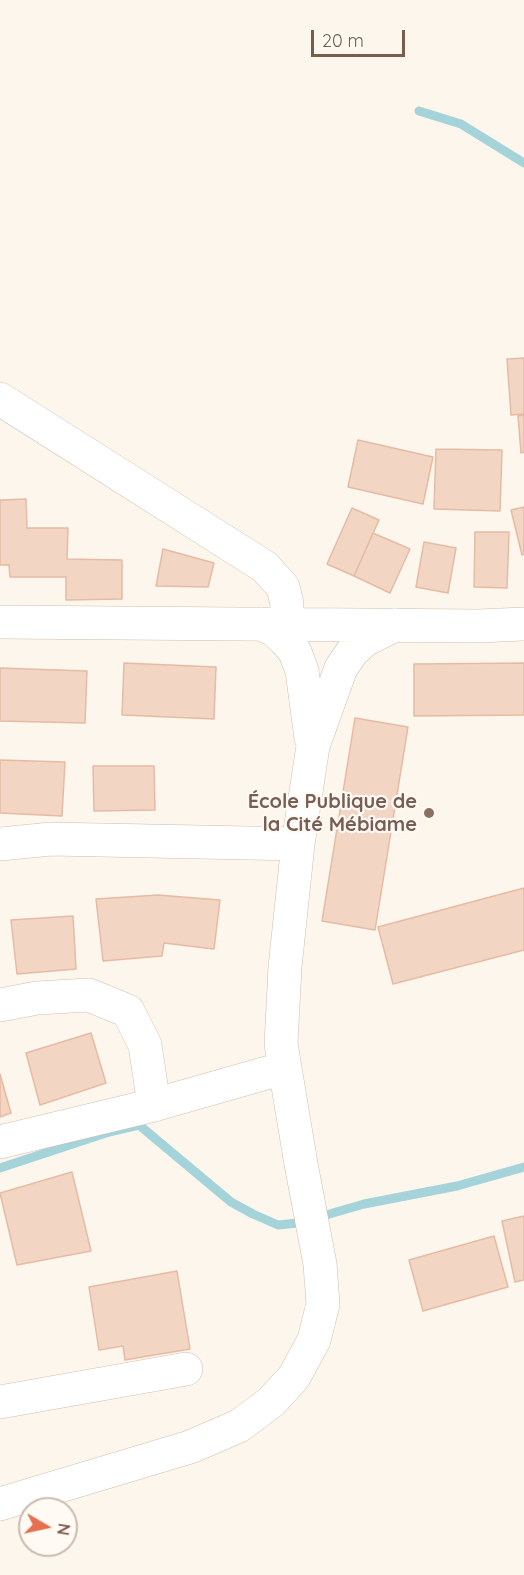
<!DOCTYPE html>
<html>
<head>
<meta charset="utf-8">
<style>
  body { margin:0 }
  #map { position:relative; width:524px; height:1575px; overflow:hidden; background:#fdf6ec; font-family:Quicksand,sans-serif }
  canvas { display:block }
  .north { position:absolute; left:18px; top:1497px; width:60px; height:60px; box-sizing:border-box; background:#fffaf3; border:2px solid #cabbb1; border-radius:50%; rotate:99deg; font-size:16px; font-weight:700; line-height:24px; text-align:center; color:#7a5c4d }
  .north::after { content:''; display:block; margin:auto; width:21px; height:27px; background:#e76f51; clip-path:polygon(50% 0,100% 100%,50% 72%,0 100%) }
  .scale { position:absolute; left:311px; top:30px; width:94px; height:27px; box-sizing:border-box; border:3px solid #7a5c4d; border-top:0; padding-left:8px; font-size:18px; line-height:21px; white-space:nowrap; color:#7a5c4d; -webkit-text-stroke:4px #fffaf3; paint-order:stroke }
</style>
</head>
<body>
<div id="map">
<canvas width="524" height="1575"></canvas>
<div class="north">N</div>
<div class="scale">20 m</div>
</div>
<script>
const ctx = document.querySelector('canvas').getContext('2d');
ctx.lineJoin = 'round';
function poly(rows) {
  const path = new Path2D();
  for (const r of rows) {
    path.moveTo(r[0], r[1]);
    for (let i = 2; i < r.length; i += 2) path.lineTo(r[i], r[i + 1]);
  }
  return path;
}
function trace(path, color, width, dash) {
  ctx.strokeStyle = color;
  ctx.lineWidth = width;
  ctx.lineCap = dash ? 'butt' : 'round';
  ctx.setLineDash(dash || []);
  ctx.stroke(path);
}
function fillPath(path, color) {
  ctx.fillStyle = color;
  ctx.fill(path, 'evenodd');
}
function drawText(font, color, halo, rows, align = 'center') {
  ctx.font = font + ' Quicksand,sans-serif';
  ctx.lineWidth = 4.5;
  ctx.setLineDash([]);
  ctx.textBaseline = 'middle';
  ctx.strokeStyle = halo;
  ctx.fillStyle = color;
  for (const [text, x, y, turn = 0] of rows) {
    ctx.save();
    ctx.translate(x, y);
    ctx.rotate((+turn || 0) * Math.PI / 180);
    ctx.textAlign = isNaN(turn) ? turn : align;
    if (halo) ctx.strokeText(text, 0, 0);
    ctx.fillText(text, 0, 0);
    ctx.restore();
  }
}
trace(poly([
  [419,111,461,124,524,163],
  [0,1168,109,1132,139,1125,231,1202,253,1214,278,1225,298,1223],
  [326,1215,364,1204,457,1186,524,1167]
]), '#a5d3da', 9);
const building = poly([
  [524,358,524,414,511,415,507,359,524,358],
  [524,415,524,452,521,453,518,416,524,415],
  [358,440,433,457,423,504,348,487,358,440],
  [436,449,502,450,500,511,434,509,436,449],
  [26,499,27,528,68,528,67,559,122,560,122,599,66,600,66,577,10,577,9,565,0,565,0,500,26,499],
  [524,507,524,554,522,555,511,510,524,507],
  [352,508,379,520,354,576,327,564,352,508],
  [475,532,509,532,507,588,474,587,475,532],
  [373,533,410,549,390,593,354,576,373,533],
  [424,542,456,548,448,593,416,587,424,542],
  [163,549,214,563,208,587,156,586,163,549],
  [124,663,216,667,214,719,122,715,124,663],
  [524,663,524,715,414,716,414,664,524,663],
  [0,668,87,671,85,723,0,721,0,668],
  [355,718,408,727,375,930,322,921,355,718],
  [0,760,65,762,62,816,0,813,0,760],
  [93,766,154,766,155,810,94,811,93,766],
  [524,888,524,950,393,984,378,927,524,888],
  [158,895,220,900,214,949,164,943,162,956,103,961,96,899,158,895],
  [73,916,76,969,17,974,11,920,73,916],
  [91,1033,106,1083,40,1105,26,1053,91,1033],
  [0,1074,11,1113,0,1117,0,1074],
  [72,1172,91,1251,17,1265,0,1193,72,1172],
  [524,1216,524,1280,515,1282,502,1221,524,1216],
  [494,1236,508,1287,423,1311,409,1260,494,1236],
  [177,1271,190,1349,125,1360,123,1346,99,1350,89,1287,177,1271]
]);
fillPath(building, '#f3d5c3');
trace(building, '#e6bba3', 1.5);
const minor = poly([
  [0,399,265,567,283,587,287,604,287,624],
  [0,622,479,626,524,624],
  [261,624,274,630,285,640,295,652,302,671,311,738],
  [0,844,51,839,298,844],
  [0,1005,37,998,89,995,128,1011,145,1045,154,1105],
  [0,1142,154,1105,284,1068],
  [0,1402,186,1369],
  [0,1504,190,1447,239,1426,271,1402,294,1377,314,1340,323,1304,320,1264,301,1164,281,1044,285,967,298,844,313,746,341,668,352,652,365,640,395,625]
]);
trace(minor, '#d1beb0', 34);
trace(minor, '#fff', 33);
for (const [x, y, r, color] of [
  [429,813,6,"#8d6e63"]
]) {
  const dot = new Path2D();
  dot.arc(x, y, r, 0, 2 * Math.PI);
  ctx.fillStyle = color;
  ctx.fill(dot);
  trace(dot, '#fffaf3', 2);
}
drawText('bold 20px', '#785e54', '#fffaf3', [
  ["École Publique de",417,802],
  ["la Cité Mébiame",417,825]
], 'right');
</script>
</body>
</html>
